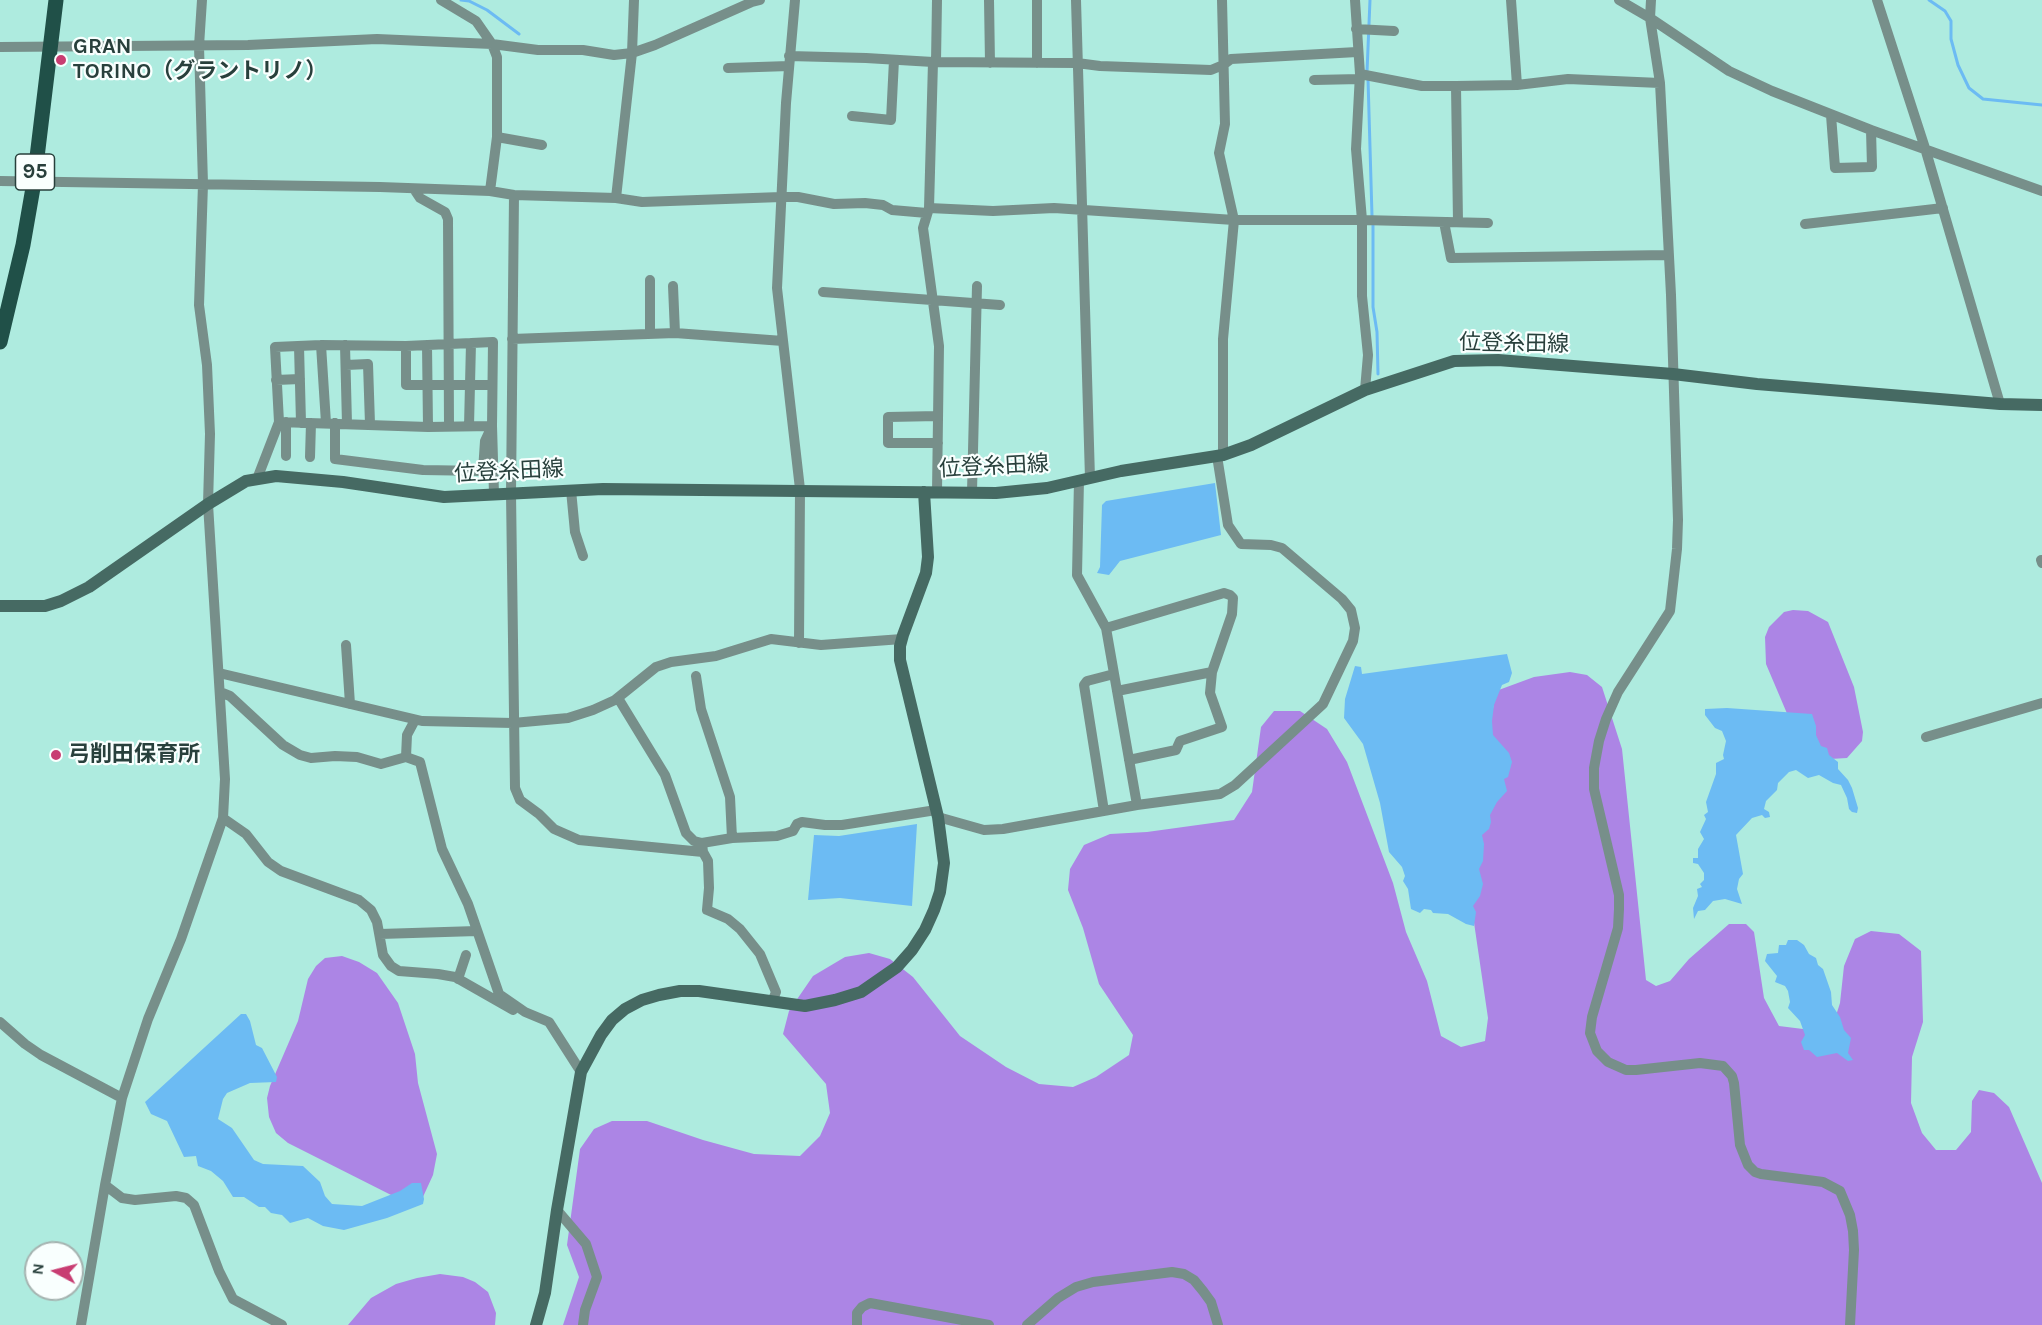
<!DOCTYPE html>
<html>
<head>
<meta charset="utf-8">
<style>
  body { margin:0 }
  #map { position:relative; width:2042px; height:1325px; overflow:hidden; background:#aeebdf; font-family:Karla,sans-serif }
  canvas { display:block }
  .north { position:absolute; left:24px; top:1241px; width:60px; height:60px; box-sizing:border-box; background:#f9fffe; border:2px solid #a5b3b0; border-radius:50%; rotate:277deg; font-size:16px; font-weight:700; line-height:24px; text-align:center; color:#28403c }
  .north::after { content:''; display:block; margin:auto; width:21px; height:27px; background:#c83d72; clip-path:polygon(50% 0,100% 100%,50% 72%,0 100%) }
</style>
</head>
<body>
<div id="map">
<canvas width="2042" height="1325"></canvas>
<div class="north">N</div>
</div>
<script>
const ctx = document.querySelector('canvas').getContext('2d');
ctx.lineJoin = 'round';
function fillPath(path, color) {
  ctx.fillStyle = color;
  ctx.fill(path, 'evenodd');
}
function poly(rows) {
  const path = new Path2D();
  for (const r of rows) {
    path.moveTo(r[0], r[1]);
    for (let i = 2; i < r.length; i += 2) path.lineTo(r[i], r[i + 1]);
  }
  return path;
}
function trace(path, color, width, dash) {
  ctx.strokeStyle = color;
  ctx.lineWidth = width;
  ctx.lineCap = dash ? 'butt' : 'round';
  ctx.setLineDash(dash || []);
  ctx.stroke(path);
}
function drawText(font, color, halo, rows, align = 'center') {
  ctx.font = font + ' Karla,"Noto Sans JP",sans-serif';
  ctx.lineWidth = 4.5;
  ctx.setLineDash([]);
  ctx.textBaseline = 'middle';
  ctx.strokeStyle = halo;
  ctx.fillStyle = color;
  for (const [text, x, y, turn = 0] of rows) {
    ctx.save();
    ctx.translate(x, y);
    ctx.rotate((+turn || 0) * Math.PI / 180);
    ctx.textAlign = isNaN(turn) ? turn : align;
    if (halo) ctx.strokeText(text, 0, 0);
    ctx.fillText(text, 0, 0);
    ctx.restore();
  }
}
fillPath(poly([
  [1793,610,1808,611,1828,622,1854,687,1863,732,1862,741,1847,758,1830,759,1797,737,1766,664,1765,637,1769,627,1784,612],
  [1570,672,1587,675,1602,687,1622,749,1646,980,1656,986,1670,981,1689,959,1729,924,1746,924,1754,932,1764,998,1779,1026,1811,1030,1833,1025,1840,1003,1844,966,1855,939,1871,931,1899,934,1921,951,1923,1022,1912,1057,1911,1103,1922,1133,1936,1150,1956,1150,1971,1132,1972,1101,1979,1090,1994,1093,2009,1107,2042,1183,2042,1325,563,1325,579,1277,567,1245,580,1149,594,1129,612,1121,647,1121,703,1140,754,1154,800,1156,820,1136,830,1113,826,1084,783,1034,789,1011,813,976,845,957,869,953,890,959,913,977,960,1036,1006,1067,1039,1084,1073,1087,1096,1077,1129,1055,1133,1035,1099,984,1083,928,1068,890,1070,869,1084,845,1110,834,1147,832,1234,820,1252,792,1261,727,1274,711,1300,711,1327,729,1347,762,1393,883,1406,932,1427,981,1441,1036,1461,1047,1485,1041,1488,1018,1466,868,1496,691,1534,677],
  [342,956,359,962,377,973,398,1003,415,1054,418,1083,437,1154,433,1175,422,1199,405,1202,288,1143,276,1133,269,1117,267,1098,270,1086,298,1021,308,979,316,966,325,958],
  [440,1274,463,1277,475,1282,488,1292,496,1313,495,1325,348,1325,371,1298,396,1284,417,1278]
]), '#ac85e5');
fillPath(poly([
  [1215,483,1221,535,1120,561,1109,575,1097,573,1100,567,1102,505,1106,501],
  [1507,654,1512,673,1509,682,1502,685,1494,705,1492,721,1493,735,1509,753,1512,762,1508,777,1504,779,1507,791,1497,802,1490,815,1491,822,1489,829,1482,835,1484,844,1483,861,1479,869,1483,884,1480,896,1473,906,1476,912,1474,926,1466,924,1448,914,1433,913,1431,910,1424,909,1420,913,1411,909,1408,889,1403,881,1405,876,1402,867,1389,852,1380,803,1363,744,1344,718,1345,699,1355,666,1361,667,1362,674],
  [1727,708,1812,714,1816,726,1816,735,1821,746,1827,748,1829,755,1838,762,1838,769,1848,780,1852,788,1858,808,1857,813,1852,812,1849,809,1847,798,1841,785,1833,783,1819,775,1808,778,1796,770,1789,772,1778,783,1777,790,1766,801,1764,809,1769,812,1770,817,1765,818,1762,815,1752,818,1736,835,1743,874,1739,879,1737,889,1742,904,1725,899,1713,901,1705,910,1698,911,1694,919,1693,908,1698,896,1697,889,1702,887,1700,884,1704,880,1704,873,1698,864,1693,863,1693,858,1698,858,1698,849,1704,839,1700,832,1706,819,1704,815,1708,812,1706,802,1716,774,1716,763,1724,759,1723,755,1726,741,1722,731,1715,728,1705,715,1705,709],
  [917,824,912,906,840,898,808,900,814,835,839,836],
  [1788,940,1797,940,1804,945,1809,954,1816,958,1818,965,1823,969,1831,992,1832,1005,1840,1017,1844,1030,1851,1038,1848,1053,1853,1060,1848,1061,1837,1053,1817,1057,1809,1050,1804,1050,1801,1042,1805,1035,1800,1021,1788,1008,1790,1002,1788,991,1785,986,1775,982,1777,976,1765,961,1767,954,1778,953,1779,945,1786,945],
  [241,1014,246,1014,250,1021,256,1045,262,1048,277,1077,276,1082,250,1083,227,1093,223,1099,218,1119,232,1128,254,1160,263,1164,303,1166,320,1182,325,1196,332,1204,362,1206,400,1191,412,1183,421,1183,424,1199,423,1204,387,1218,344,1230,323,1226,308,1218,290,1223,282,1215,271,1213,265,1207,259,1207,244,1197,233,1197,223,1181,211,1171,198,1166,196,1156,184,1157,167,1121,151,1114,145,1102]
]), '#6cbbf3');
trace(poly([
  [461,0,469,1,487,10,519,34],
  [1929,0,1945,11,1951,21,1951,39,1958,65,1969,88,1983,99,2042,105],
  [1367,72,1370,0],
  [1368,79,1372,216],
  [1373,223,1373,307,1377,332,1378,374]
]), '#6cbbf3', 3);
trace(poly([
  [441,0,476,21,492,44,497,57,497,137,490,191],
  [795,0,786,103,777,288,800,489,799,643],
  [989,0,990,63],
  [1037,0,1037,63],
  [1076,0,1090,478],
  [1222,0,1225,124,1219,153,1234,220,1223,339,1223,455],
  [1355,0,1360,74,1356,149,1362,220,1362,296,1368,355,1365,390],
  [1511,0,1517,85],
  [1619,0,1650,18,1729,71,1772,91,1871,130,2042,191],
  [1651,0,1650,18,1660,83,1671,295,1678,520,1677,549,1670,611,1618,692,1606,719,1599,741,1594,768,1594,789,1619,895,1619,909,1618,928,1592,1017,1590,1033,1597,1051,1608,1062,1626,1070,1636,1070,1700,1063,1723,1066,1732,1076,1734,1083,1740,1145,1748,1165,1755,1172,1761,1174,1823,1182,1840,1191,1850,1215,1853,1231,1854,1250,1850,1325],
  [1877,0,1925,148,2000,404],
  [1356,29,1394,31],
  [0,47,248,45,377,39,492,44,538,50,583,50,614,55,632,53,655,45,752,2,760,0],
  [789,56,866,58,933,62,1077,63,1100,66,1211,70,1223,65,1231,59,1357,52],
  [933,62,929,208,923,228,939,346,937,492],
  [936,62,937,0],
  [728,68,789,66],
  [1360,74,1422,86,1456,86,1458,222],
  [1314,80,1360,79],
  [1456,86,1517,85,1568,79,1660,83],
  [1831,115,1835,168,1872,167,1871,130],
  [852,116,891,120,894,60],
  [497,137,542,145],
  [0,181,380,187,490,191,514,195,616,198,642,202,781,197,798,197,834,204,865,203,883,205,892,210,927,213],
  [414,189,420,198,445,212,448,219,449,426],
  [514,195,511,493,515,788,520,800,539,814,554,829,579,840,703,852],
  [616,198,632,53,634,0],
  [929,208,993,211,1054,208,1234,220,1362,220,1488,223],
  [1444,222,1451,258,1669,255],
  [1805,224,1943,208],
  [650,280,650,333],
  [673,286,675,333,783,341],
  [823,292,1000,305],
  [512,339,675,333],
  [321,345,326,423],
  [345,345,347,424],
  [427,345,428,427],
  [299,346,301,423],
  [406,346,406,385,492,385],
  [346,365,368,364,370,424],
  [276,380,300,379],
  [279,422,275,347,321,345,406,346,493,342,492,426,485,441,483,471,423,470,335,459,335,423],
  [469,426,471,343],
  [938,443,888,443,888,417,938,416],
  [286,456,286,422],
  [310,457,311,423],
  [257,479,279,422,428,427,492,426,494,494],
  [571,490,575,532,583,556],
  [972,492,977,286],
  [2041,560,2042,563],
  [1106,628,1224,593,1230,595,1233,598,1232,614,1212,672,1117,691],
  [346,645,350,704],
  [219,673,422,721,513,723,568,718,593,710,615,700,656,667,671,662,716,656,771,639,821,645,902,639],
  [696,676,701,709,730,797,732,838],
  [220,692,230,696,283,745,300,755,311,758,335,756,357,757,381,764,406,757,420,762,442,849,468,904,499,994,525,1012,549,1022,581,1072],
  [618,698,665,775,686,833,694,841,702,843],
  [1926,737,2042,703],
  [406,757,407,735,415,720],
  [1129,760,1176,750,1180,741,1222,727,1210,693,1212,672],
  [1137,805,1220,794,1235,785,1323,704,1353,641,1355,628,1351,610,1342,599,1282,548,1271,545,1241,544,1228,525,1217,456],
  [1104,811,1084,685,1087,681,1114,674],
  [938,817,984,830,1003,829,1137,805,1106,628,1077,575,1079,480],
  [223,818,246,834,268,862,281,871,359,900,371,910,377,922,383,955,391,966,399,971,438,974,455,977,513,1010],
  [380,934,477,931],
  [458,979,466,955],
  [772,1002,776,992,760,954,740,929,728,919,707,910,709,888,708,861,703,852,702,843,732,838,777,836,793,831,797,824,802,822,825,825,842,825,936,810],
  [0,1022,25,1044,41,1055,122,1098],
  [105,1185,122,1198,135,1200,176,1196,186,1198,194,1205,219,1271,233,1299,282,1325],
  [557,1210,586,1244,597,1277,585,1310,583,1325],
  [81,1325,105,1185,122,1098,148,1019,181,939,223,818,225,779,208,504,210,434,207,365,199,305,203,184,199,46,202,0],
  [857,1325,857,1313,862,1307,870,1303,989,1325],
  [1027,1325,1058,1298,1076,1287,1093,1282,1172,1272,1184,1274,1194,1280,1203,1291,1211,1302,1218,1325]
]), '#778f8a', 10);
trace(poly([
  [0,606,45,606,61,601,89,587,208,504,246,481,276,476,343,482,444,497,603,489,996,493,1047,488,1121,471,1223,455,1251,445,1365,390,1454,361,1498,360,1673,374,1757,384,2000,404,2042,405],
  [536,1325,545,1293,557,1210,581,1072,601,1035,612,1020,625,1009,642,1000,659,995,680,991,699,991,805,1006,835,1000,861,992,897,967,912,950,925,930,934,910,940,892,944,863,938,817,900,660,900,646,903,635,926,573,928,557,924,492]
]), '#466a63', 12);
trace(poly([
  [0,342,23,245,34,182,56,0]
]), '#205048', 15);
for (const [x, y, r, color] of [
  [61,60,6,"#c83d72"],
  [56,755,6,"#c83d72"]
]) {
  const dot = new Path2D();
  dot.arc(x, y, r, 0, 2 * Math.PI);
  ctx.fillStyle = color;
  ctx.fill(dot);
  trace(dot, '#f9fffe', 2);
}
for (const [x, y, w] of [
  [35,172,39]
]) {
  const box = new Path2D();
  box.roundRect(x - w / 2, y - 18, w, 36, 4.5);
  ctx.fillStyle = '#f9fffe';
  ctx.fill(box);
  trace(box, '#28403c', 1.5);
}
drawText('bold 21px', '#28403c', null, [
  ["95",35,172]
]);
drawText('bold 22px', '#28403c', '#f9fffe', [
  ["GRAN",73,47],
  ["TORINO（グラントリノ）",73,72],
  ["弓削田保育所",68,755]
], 'left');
drawText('22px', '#28403c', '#f9fffe', [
  ["位登糸田線",1514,344,1],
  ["位登糸田線",994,467,-3],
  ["位登糸田線",509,472,-3]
]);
</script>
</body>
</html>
